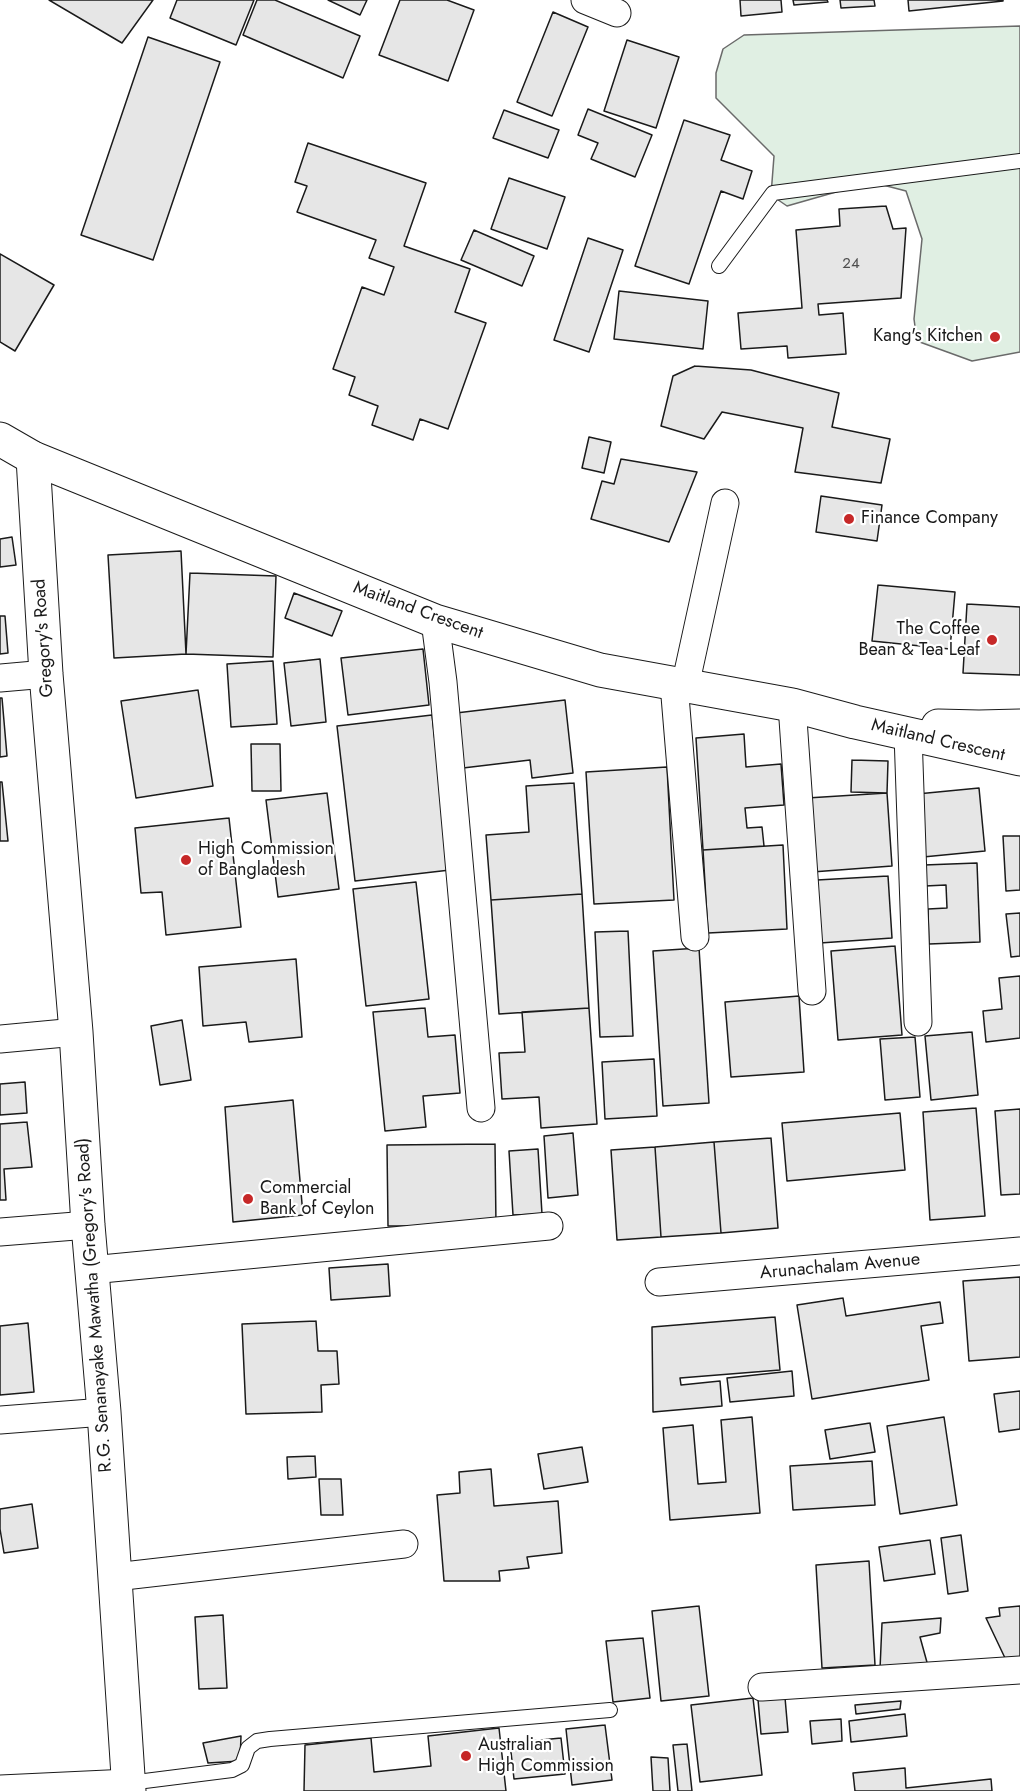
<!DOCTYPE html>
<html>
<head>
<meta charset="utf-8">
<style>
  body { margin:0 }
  canvas { display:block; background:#fff }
</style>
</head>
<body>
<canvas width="1020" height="1791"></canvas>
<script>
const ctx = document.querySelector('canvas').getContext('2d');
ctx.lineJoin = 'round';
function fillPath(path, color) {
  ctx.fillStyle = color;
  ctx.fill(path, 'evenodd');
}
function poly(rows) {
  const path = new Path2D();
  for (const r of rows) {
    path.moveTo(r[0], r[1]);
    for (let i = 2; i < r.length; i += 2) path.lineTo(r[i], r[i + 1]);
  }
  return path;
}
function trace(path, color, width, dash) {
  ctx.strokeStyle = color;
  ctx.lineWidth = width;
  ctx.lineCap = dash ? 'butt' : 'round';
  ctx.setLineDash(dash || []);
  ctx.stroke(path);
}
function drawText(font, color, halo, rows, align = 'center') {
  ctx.font = font + ' Jost,sans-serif';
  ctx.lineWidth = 4.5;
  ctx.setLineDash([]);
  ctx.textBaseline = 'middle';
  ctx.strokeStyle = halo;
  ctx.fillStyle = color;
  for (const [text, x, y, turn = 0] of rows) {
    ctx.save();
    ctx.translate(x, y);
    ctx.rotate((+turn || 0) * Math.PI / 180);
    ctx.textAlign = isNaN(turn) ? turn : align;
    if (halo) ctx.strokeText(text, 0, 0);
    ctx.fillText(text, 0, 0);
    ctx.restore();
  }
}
const green = poly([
  [1020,26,1020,352,972,361,917,341,914,319,922,239,906,191,883,185,843,190,787,206,771,195,774,156,716,98,716,73,723,49,744,35,1020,26]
]);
fillPath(green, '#e0efe3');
trace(green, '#6a6a6a', 1.5);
const building = poly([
  [49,0,153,0,122,43,49,0],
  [177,0,254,0,236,45,170,18,177,0],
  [257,0,275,0,360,36,343,78,243,35,257,0],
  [328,0,367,0,360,15,328,0],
  [400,0,447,0,474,10,448,81,379,55,400,0],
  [740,0,781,0,782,12,741,16,740,0],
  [793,0,827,0,828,2,794,5,793,0],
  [840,0,874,0,875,6,841,8,840,0],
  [908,0,1003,0,1003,1,909,11,908,0],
  [553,12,588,27,552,116,517,102,553,12],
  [148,37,220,62,153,260,81,235,148,37],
  [627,40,679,57,656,128,604,111,627,40],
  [588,109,652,135,635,177,591,159,598,143,578,135,588,109],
  [504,110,559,130,548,158,493,138,504,110],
  [684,120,730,135,721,160,752,171,743,199,721,191,689,284,635,266,684,120],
  [308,143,426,183,404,246,470,269,455,312,486,323,448,429,420,419,413,440,372,425,378,406,349,395,355,377,333,369,362,287,384,295,394,267,369,258,376,240,297,212,307,186,295,182,308,143],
  [509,178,565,197,547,249,491,229,509,178],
  [886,206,893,229,906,228,901,298,818,304,819,315,843,313,846,354,788,358,787,346,741,349,738,313,802,308,796,230,840,226,839,209,886,206],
  [474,230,534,256,522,286,461,260,474,230],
  [588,238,623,250,589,352,554,340,588,238],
  [0,254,54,285,15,351,0,342,0,254],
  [619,291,708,301,703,349,614,339,619,291],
  [695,366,751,370,839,393,832,427,890,439,881,483,795,472,803,428,722,412,704,439,661,426,673,376,695,366],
  [589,437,611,442,604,473,582,468,589,437],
  [621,459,697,472,669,542,591,519,602,481,614,484,621,459],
  [821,496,882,505,877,541,816,532,821,496],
  [12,537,16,565,0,567,0,539,12,537],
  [181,551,186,654,114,658,108,555,181,551],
  [190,573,276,576,273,657,186,654,190,573],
  [878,585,955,592,950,649,872,641,878,585],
  [294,593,342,611,332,636,285,618,294,593],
  [967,604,1020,607,1020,675,963,673,967,604],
  [0,616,5,616,8,653,0,654,0,616],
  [423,649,429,705,348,715,341,658,423,649],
  [320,659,326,722,291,726,284,663,320,659],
  [273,661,277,724,231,727,227,664,273,661],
  [198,690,213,786,136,798,121,701,198,690],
  [0,698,2,698,7,756,0,757,0,698],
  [565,700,573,773,532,778,530,760,463,768,456,713,565,700],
  [432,715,450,870,355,881,337,726,432,715],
  [744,734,746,767,781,764,784,805,745,808,747,828,762,827,764,846,703,850,696,738,744,734],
  [251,744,280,744,281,791,252,791,251,744],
  [852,760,888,761,887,793,851,792,852,760],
  [667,767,674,900,594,904,586,772,667,767],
  [0,782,2,782,8,841,0,841,0,782],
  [574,783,582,894,491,900,486,835,529,832,526,786,574,783],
  [979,788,985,851,923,857,917,794,979,788],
  [327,793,339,889,278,897,266,800,327,793],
  [887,793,892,866,812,872,807,798,887,793],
  [229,818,241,927,166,935,162,892,141,893,135,828,229,818],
  [1003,836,1020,836,1020,890,1006,891,1003,836],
  [783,845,787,929,708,933,703,850,783,845],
  [977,863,980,942,929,944,928,909,947,908,946,885,925,886,924,865,977,863],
  [888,876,892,938,820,943,817,880,888,876],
  [416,882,429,999,366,1006,353,889,416,882],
  [582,894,589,1008,499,1014,491,900,582,894],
  [1020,913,1020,956,1011,957,1006,914,1020,913],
  [628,931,633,1036,600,1037,595,932,628,931],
  [895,946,902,1035,838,1040,831,951,895,946],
  [699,948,709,1103,663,1106,653,951,699,948],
  [296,959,302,1037,249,1042,246,1022,203,1026,199,967,296,959],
  [1020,976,1020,1038,986,1042,983,1011,1002,1009,999,978,1020,976],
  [799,996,804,1072,731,1077,725,1002,799,996],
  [425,1008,428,1037,455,1035,460,1093,423,1096,426,1127,385,1131,373,1012,425,1008],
  [589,1008,597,1124,541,1128,539,1097,502,1099,499,1053,525,1052,522,1012,589,1008],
  [182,1020,191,1080,160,1085,151,1026,182,1020],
  [972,1032,978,1095,931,1100,925,1036,972,1032],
  [915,1037,920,1097,885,1100,880,1039,915,1037],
  [654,1059,657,1116,605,1119,602,1062,654,1059],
  [25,1082,27,1113,0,1115,0,1084,25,1082],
  [293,1100,303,1215,233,1222,225,1107,293,1100],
  [976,1108,985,1216,930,1220,923,1112,976,1108],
  [1020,1109,1020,1194,1001,1195,995,1111,1020,1109],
  [900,1113,905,1170,787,1181,782,1123,900,1113],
  [27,1122,32,1167,4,1169,6,1200,0,1200,0,1124,27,1122],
  [573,1133,578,1195,548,1198,544,1136,573,1133],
  [771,1138,778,1228,721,1233,714,1142,771,1138],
  [714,1142,721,1233,661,1237,655,1147,714,1142],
  [495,1144,496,1226,388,1226,387,1145,495,1144],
  [655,1147,661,1237,617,1240,611,1150,655,1147],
  [538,1149,542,1214,513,1215,509,1151,538,1149],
  [388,1264,390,1296,331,1300,329,1268,388,1264],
  [1020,1277,1020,1357,969,1361,963,1281,1020,1277],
  [843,1298,846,1316,940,1302,943,1323,921,1326,929,1380,812,1399,797,1305,843,1298],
  [775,1317,780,1370,680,1378,681,1385,720,1381,722,1406,653,1412,652,1327,775,1317],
  [316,1321,318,1351,337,1351,339,1384,321,1385,322,1412,246,1414,242,1324,316,1321],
  [28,1323,34,1392,0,1395,0,1326,28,1323],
  [792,1371,794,1396,730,1402,727,1378,792,1371],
  [1020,1391,1020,1429,999,1432,994,1394,1020,1391],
  [752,1417,760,1513,670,1520,663,1428,693,1425,698,1484,726,1482,721,1420,752,1417],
  [944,1417,957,1505,900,1514,887,1426,944,1417],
  [870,1423,875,1452,830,1459,825,1430,870,1423],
  [582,1447,588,1482,544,1489,538,1454,582,1447],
  [315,1456,316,1477,288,1479,287,1457,315,1456],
  [872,1461,875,1505,793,1510,790,1466,872,1461],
  [491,1469,494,1506,558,1501,562,1553,527,1557,529,1568,499,1571,500,1581,444,1581,437,1495,460,1493,459,1472,491,1469],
  [319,1479,341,1479,343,1515,321,1515,319,1479],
  [32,1504,38,1548,4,1553,0,1529,0,1509,32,1504],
  [961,1535,968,1591,948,1594,941,1538,961,1535],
  [930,1540,935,1574,884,1581,879,1547,930,1540],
  [869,1561,875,1665,822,1668,816,1565,869,1561],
  [699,1606,709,1696,661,1701,652,1611,699,1606],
  [1020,1606,1020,1657,1005,1658,986,1618,1000,1616,999,1608,1020,1606],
  [223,1615,227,1688,199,1689,195,1617,223,1615],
  [941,1618,940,1633,920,1637,928,1666,880,1669,882,1623,941,1618],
  [643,1638,650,1698,613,1702,606,1641,643,1638],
  [784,1686,788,1732,761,1734,757,1688,784,1686],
  [753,1698,762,1775,700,1782,691,1705,753,1698],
  [901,1701,900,1709,856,1714,855,1705,901,1701],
  [905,1714,907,1736,851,1742,849,1721,905,1714],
  [841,1719,842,1741,812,1744,810,1721,841,1719],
  [605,1725,612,1780,572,1785,566,1729,605,1725],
  [499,1728,506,1791,304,1791,305,1745,371,1738,374,1772,431,1766,428,1736,499,1728],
  [241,1736,240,1761,208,1763,203,1743,241,1736],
  [561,1738,565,1774,514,1779,510,1743,561,1738],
  [687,1744,692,1791,678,1791,673,1745,687,1744],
  [651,1757,668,1758,670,1791,653,1791,651,1757],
  [905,1768,906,1788,991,1779,992,1791,855,1791,853,1773,905,1768]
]);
fillPath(building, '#e6e6e6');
trace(building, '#1a1a1a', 1.5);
const service = poly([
  [719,266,773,193,1020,161],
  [129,1783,232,1770,242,1765,248,1748,257,1741,270,1739,610,1710]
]);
const minor = poly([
  [585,0,617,13],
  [435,621,443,682,481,1108],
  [0,678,46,674],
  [674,684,695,937],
  [685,686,725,503],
  [792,705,812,991],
  [908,734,918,1022],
  [0,1039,76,1032],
  [0,1232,88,1225],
  [91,1270,549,1226],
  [659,1282,1020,1251],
  [0,1420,104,1412],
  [115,1577,404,1544],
  [762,1687,1020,1670],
  [0,1789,129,1783]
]);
const tertiary = poly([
  [33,458,46,674,76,1032,88,1225,104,1412,129,1791]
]);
const secondary = poly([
  [0,439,33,458,435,621,600,670,792,705,855,722,1020,759],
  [938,726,979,727,1020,726]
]);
trace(service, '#1a1a1a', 16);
trace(minor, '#1a1a1a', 29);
trace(tertiary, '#1a1a1a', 35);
trace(secondary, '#1a1a1a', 35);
trace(service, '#fff', 14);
trace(minor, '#fff', 27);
trace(tertiary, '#fff', 33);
trace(secondary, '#fff', 33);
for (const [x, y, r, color] of [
  [995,337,6,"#c62828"],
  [849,519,6,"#c62828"],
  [992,640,6,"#c62828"],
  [186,860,6,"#c62828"],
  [248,1199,6,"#c62828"],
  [466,1756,6,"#c62828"]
]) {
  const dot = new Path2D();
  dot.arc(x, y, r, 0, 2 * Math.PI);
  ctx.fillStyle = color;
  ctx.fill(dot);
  trace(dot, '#fff', 2);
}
drawText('15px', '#4d4d4d', null, [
  ["24",851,264]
]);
drawText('18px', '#1a1a1a', '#fff', [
  ["Kang's Kitchen",983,337,"right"],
  ["Finance Company",861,519],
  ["The Coffee",980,630,"right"],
  ["Bean & Tea Leaf",980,651,"right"],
  ["High Commission",198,850],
  ["of Bangladesh",198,871],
  ["Commercial",260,1189],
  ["Bank of Ceylon",260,1210],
  ["Australian",478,1746],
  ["High Commission",478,1767]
], 'left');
drawText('18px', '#1a1a1a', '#fff', [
  ["Maitland Crescent",418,611,20],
  ["Gregory's Road",44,638,-94],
  ["Maitland Crescent",938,741,13],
  ["Arunachalam Avenue",840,1267,-5],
  ["R.G. Senanayake Mawatha (Gregory's Road)",95,1305,-94]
]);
</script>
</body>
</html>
